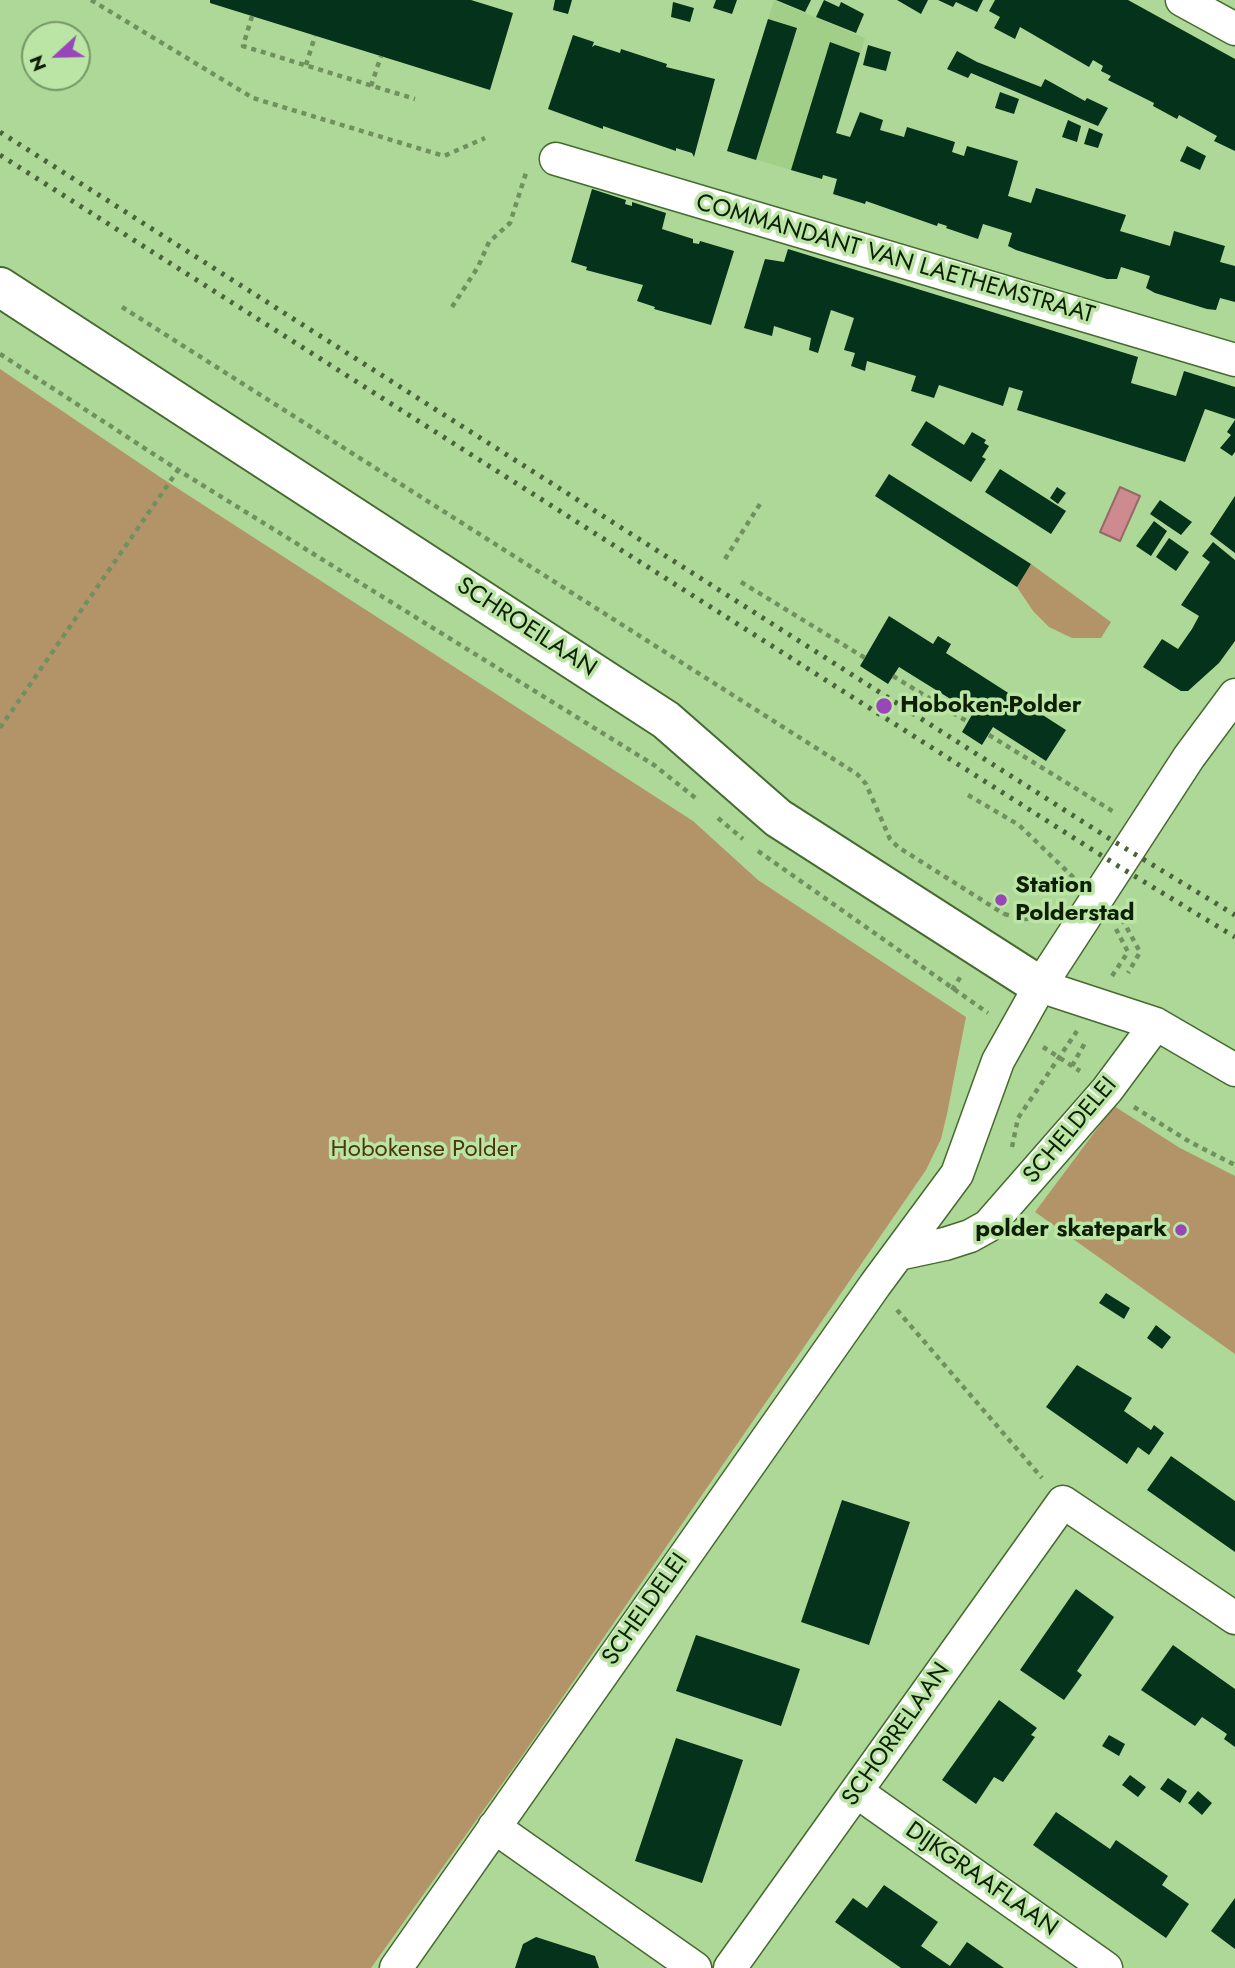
<!DOCTYPE html>
<html>
<head>
<meta charset="utf-8">
<style>
  body { margin:0 }
  #map { position:relative; width:1235px; height:1968px; overflow:hidden; background:#aed897; font-family:Jost,sans-serif }
  canvas { display:block }
  .north { position:absolute; left:21px; top:21px; width:70px; height:70px; box-sizing:border-box; background:#bae5a4; border:2px solid #769665; border-radius:50%; rotate:248deg; font-size:19px; font-weight:700; line-height:28px; text-align:center; color:#0f1f06 }
  .north::after { content:''; display:block; margin:auto; width:24px; height:32px; background:#9747b7; clip-path:polygon(50% 0,100% 100%,50% 72%,0 100%) }
</style>
</head>
<body>
<div id="map">
<canvas width="1235" height="1968"></canvas>
<div class="north">N</div>
</div>
<script>
const ctx = document.querySelector('canvas').getContext('2d');
ctx.lineJoin = 'round';
function fillPath(path, color) {
  ctx.fillStyle = color;
  ctx.fill(path, 'evenodd');
}
function poly(rows) {
  const path = new Path2D();
  for (const r of rows) {
    path.moveTo(r[0], r[1]);
    for (let i = 2; i < r.length; i += 2) path.lineTo(r[i], r[i + 1]);
  }
  return path;
}
function trace(path, color, width, dash) {
  ctx.strokeStyle = color;
  ctx.lineWidth = width;
  ctx.lineCap = dash ? 'butt' : 'round';
  ctx.setLineDash(dash || []);
  ctx.stroke(path);
}
function drawText(font, color, halo, rows, align = 'center') {
  ctx.font = font + ' Jost,sans-serif';
  ctx.lineWidth = 7;
  ctx.setLineDash([]);
  ctx.textBaseline = 'middle';
  ctx.strokeStyle = halo;
  ctx.fillStyle = color;
  for (const [text, x, y, turn = 0] of rows) {
    ctx.save();
    ctx.translate(x, y);
    ctx.rotate((+turn || 0) * Math.PI / 180);
    ctx.textAlign = isNaN(turn) ? turn : align;
    if (halo) ctx.strokeText(text, 0, 0);
    ctx.fillText(text, 0, 0);
    ctx.restore();
  }
}
fillPath(poly([
  [774,0,865,38,822,179,727,151]
]), '#a1cf88');
fillPath(poly([
  [0,369,160,477,693,821,758,880,966,1017,947,1114,941,1139,926,1170,522,1756,371,1968,0,1968],
  [1031,564,1111,622,1101,638,1072,638,1049,627,1033,611,1017,587],
  [1114,1106,1180,1148,1235,1176,1235,1354,1035,1212]
]), '#b39469');
const water = poly([
  [1120,487,1140,496,1120,541,1100,532,1120,487]
]);
fillPath(water, '#cd8b8f');
trace(water, '#946b66', 2);
fillPath(poly([
  [210,0,471,0,513,13,490,90,210,3],
  [555,0,572,0,568,14,553,10],
  [716,0,737,0,732,14,713,8],
  [776,0,811,0,805,12],
  [824,0,839,7,841,2,864,14,856,33,816,17],
  [897,0,928,0,921,14],
  [938,0,983,0,977,12,956,2,953,7],
  [995,0,1128,0,1235,59,1235,151,1214,141,1217,136,1179,115,1177,119,1153,106,1154,103,1108,80,1111,76,1101,71,1103,66,1093,60,1089,67,1020,27,1015,39,994,28,1000,17,989,11],
  [673,2,694,8,690,22,671,17],
  [768,19,797,28,756,160,727,151],
  [573,35,594,42,592,47,595,45,620,53,621,49,667,64,666,67,715,79,694,157,692,153,676,148,676,151,603,126,603,129,548,109],
  [830,42,860,53,836,133,850,137,860,112,883,120,880,130,904,137,907,127,955,142,952,152,964,156,967,146,1018,161,1008,196,1031,203,1036,188,1126,215,1120,231,1170,246,1174,231,1225,246,1220,262,1235,266,1235,302,1220,298,1216,310,1207,309,1155,293,1146,288,1150,276,1121,267,1117,279,1107,279,1016,250,1008,246,1012,233,983,224,978,239,946,228,947,226,938,223,937,226,866,201,865,204,833,194,837,179,823,175,822,179,791,170],
  [868,45,891,52,886,71,863,65],
  [957,51,977,62,1041,87,1045,79,1085,101,1087,98,1108,108,1098,126,971,73,968,78,947,69],
  [1000,92,1019,99,1014,114,995,108],
  [1068,120,1081,126,1077,142,1062,137],
  [1089,128,1103,134,1098,148,1084,144],
  [1187,146,1206,156,1200,170,1180,161],
  [592,189,626,200,625,204,632,206,632,202,666,213,662,229,693,239,693,243,699,244,700,241,734,251,711,325,654,309,655,307,637,301,643,285,586,270,587,267,571,262],
  [788,249,1138,357,1131,383,1176,396,1184,371,1235,387,1235,419,1205,409,1185,462,1017,410,1023,391,1009,387,1003,406,939,385,934,398,911,391,916,376,867,361,865,371,851,366,855,353,844,350,854,318,831,310,818,353,809,350,811,338,774,326,772,336,744,328,765,259,784,262],
  [1235,420,1235,452,1232,456,1220,448,1231,435,1227,432],
  [926,421,964,445,972,432,986,440,984,443,989,446,982,457,986,459,971,482,911,445],
  [1000,469,1066,511,1051,534,985,492],
  [889,474,1031,564,1017,587,875,496],
  [1057,487,1066,493,1058,504,1050,498],
  [1235,496,1235,553,1210,534],
  [1160,500,1192,522,1181,535,1150,514],
  [1154,521,1167,531,1151,556,1136,546],
  [1169,538,1189,552,1176,571,1156,557],
  [1213,542,1235,560,1235,641,1219,663,1188,691,1181,691,1143,667,1162,639,1178,649,1192,629,1199,616,1181,605,1210,562,1202,556],
  [889,616,933,644,938,636,951,644,946,653,1066,730,1046,761,993,727,982,745,962,732,973,713,899,667,888,684,860,666],
  [1106,1293,1130,1308,1124,1319,1099,1303],
  [1156,1325,1171,1337,1162,1349,1147,1338],
  [1077,1365,1132,1398,1124,1411,1151,1430,1154,1425,1164,1433,1149,1455,1138,1447,1127,1464,1046,1407],
  [1171,1456,1235,1501,1235,1552,1147,1490],
  [842,1500,910,1522,869,1645,801,1622],
  [1076,1589,1114,1617,1077,1671,1082,1675,1064,1700,1020,1670],
  [696,1635,800,1669,781,1726,676,1691],
  [1173,1645,1235,1689,1235,1747,1224,1739,1227,1734,1202,1717,1195,1726,1141,1690],
  [999,1700,1037,1728,1031,1735,1035,1737,1003,1782,994,1777,976,1804,942,1780],
  [1109,1735,1125,1744,1119,1756,1102,1746],
  [676,1738,743,1760,702,1883,635,1861],
  [1130,1775,1146,1787,1138,1797,1122,1785],
  [1168,1778,1187,1791,1180,1803,1160,1789],
  [1198,1791,1212,1803,1202,1815,1188,1803],
  [1056,1812,1110,1849,1116,1840,1168,1876,1162,1885,1189,1904,1166,1938,1033,1845],
  [884,1885,938,1922,921,1946,950,1966,967,1942,1004,1968,901,1968,835,1922,853,1898,867,1908],
  [1235,1898,1235,1949,1211,1931],
  [536,1937,595,1956,599,1968,515,1968,523,1944]
]), '#05321a');
const minor = poly([
  [1182,0,1235,29],
  [556,159,1235,360],
  [1040,986,1156,1024,1235,1070],
  [898,1254,945,1244,970,1236,988,1226,1107,1090,1156,1024],
  [857,1792,1106,1968],
  [494,1827,695,1968],
  [396,1968,875,1285,957,1174,998,1061,1040,986,1189,757,1235,695],
  [730,1968,1063,1502,1235,1618]
]);
const tertiary = poly([
  [0,287,666,720,778,818,1040,986]
]);
trace(minor, '#456a2f', 35);
trace(tertiary, '#456a2f', 42);
trace(poly([
  [91,0,253,98,444,156,485,138],
  [252,16,243,46,415,99],
  [306,65,315,36],
  [371,86,381,56],
  [122,307,857,774,866,784,890,839,898,847,1004,914],
  [452,307,478,267,489,242,510,223,526,173],
  [0,354,178,470,654,765,698,800],
  [725,559,760,504],
  [741,582,865,658],
  [893,676,968,722],
  [0,728,178,470],
  [989,735,1114,812],
  [968,795,1019,825,1074,878],
  [718,818,743,839],
  [758,851,988,1013],
  [1004,914,1025,919,1046,914],
  [1122,919,1140,952,1128,973],
  [1112,976,1128,952,1116,929],
  [952,990,961,976],
  [1043,1047,1080,1071],
  [1072,1066,1086,1041],
  [1134,1107,1190,1142,1235,1165],
  [1012,1147,1018,1118,1077,1031],
  [897,1310,1042,1478]
]), '#70905f', 4.5, [5, 5]);
trace(minor, '#fff', 32);
trace(tertiary, '#fff', 38);
trace(poly([
  [0,132,1110,839,1235,915],
  [0,155,1118,866,1235,937]
]), '#49633b', 5, [3.5, 7]);
for (const [x, y, r, color] of [
  [884,706,9,"#9747b7"],
  [1001,900,7,"#9747b7"],
  [1181,1230,7,"#9747b7"]
]) {
  const dot = new Path2D();
  dot.arc(x, y, r, 0, 2 * Math.PI);
  ctx.fillStyle = color;
  ctx.fill(dot);
  trace(dot, '#bae5a4', 2.5);
}
drawText('24px', '#0f1f06', '#bae5a4', [
  ["COMMANDANT VAN LAETHEMSTRAAT",895,260,16],
  ["SCHROEILAAN",526,628,33],
  ["SCHELDELEI",1071,1131,-50],
  ["SCHELDELEI",646,1610,-55],
  ["SCHORRELAAN",897,1735,-55],
  ["DIJKGRAAFLAAN",981,1880,35]
]);
drawText('bold 24px', '#0f1f06', '#bae5a4', [
  ["Hoboken-Polder",900,706],
  ["Station",1015,886],
  ["Polderstad",1015,914],
  ["polder skatepark",1167,1230,"right"]
], 'left');
drawText('24px', '#4f360c', '#bae5a4', [
  ["Hobokense Polder",424,1150]
]);
</script>
</body>
</html>
